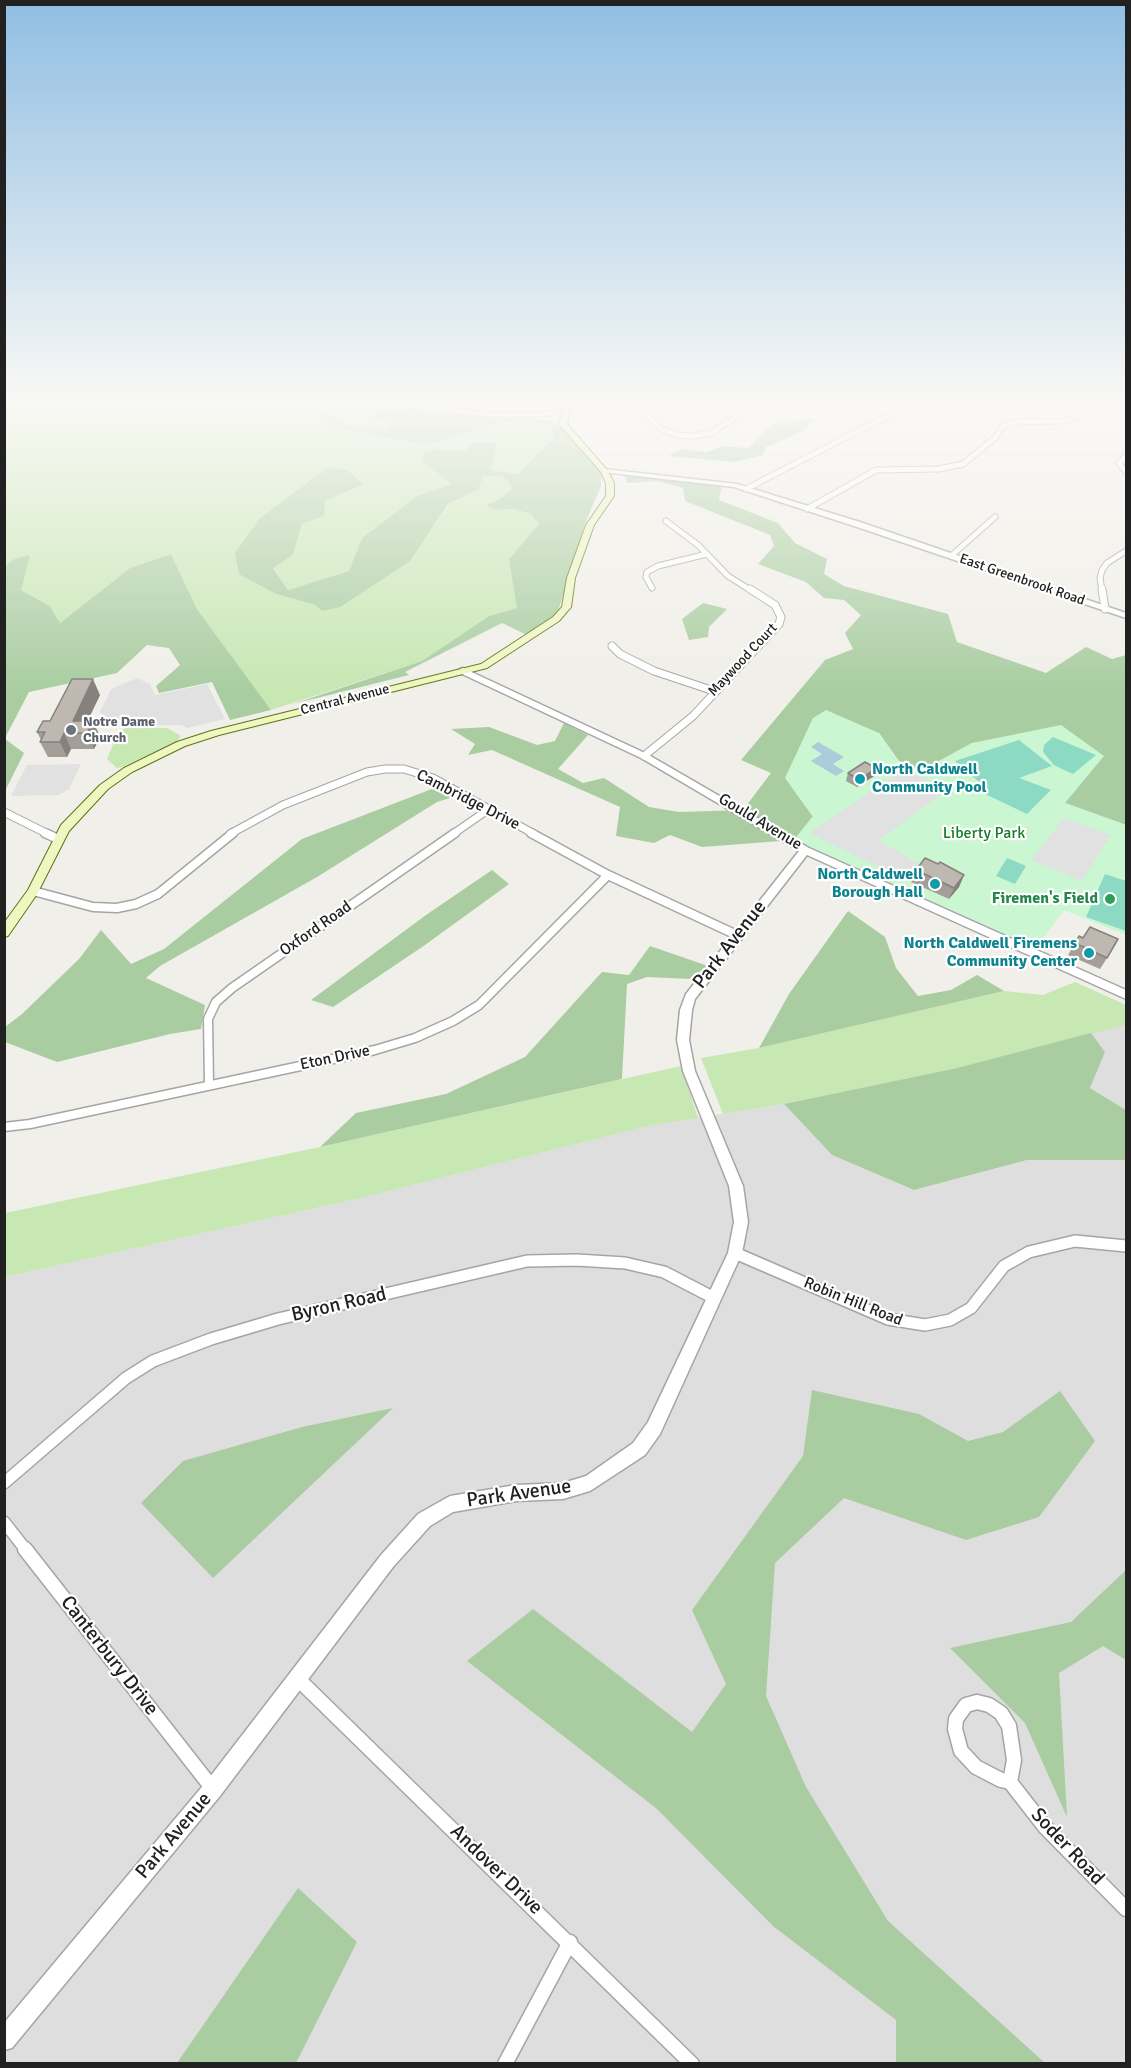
<!DOCTYPE html>
<html>
<head>
<meta charset="utf-8">
<style>
  body { margin:0 }
  #map { position:relative; width:1131px; height:2068px; overflow:hidden; background:#f1efe9; font-family:Signika,sans-serif }
  canvas { display:block }
  .frame { position:absolute; inset:0; border:6px solid #212121; pointer-events:none }
</style>
</head>
<body>
<div id="map">
<canvas width="1131" height="2068"></canvas>
<div class="frame"></div>
</div>
<script>
const ctx = document.querySelector('canvas').getContext('2d');
ctx.lineJoin = 'round';
function fillPath(path, color) {
  ctx.fillStyle = color;
  ctx.fill(path, 'evenodd');
}
function poly(rows) {
  const path = new Path2D();
  for (const r of rows) {
    path.moveTo(r[0], r[1]);
    for (let i = 2; i < r.length; i += 2) path.lineTo(r[i], r[i + 1]);
  }
  return path;
}
function trace(path, color, width, dash) {
  ctx.strokeStyle = color;
  ctx.lineWidth = width;
  ctx.lineCap = dash ? 'butt' : 'round';
  ctx.setLineDash(dash || []);
  ctx.stroke(path);
}
function drawText(font, color, halo, rows, align = 'center') {
  ctx.font = font + ' Signika,sans-serif';
  ctx.lineWidth = 4.5;
  ctx.setLineDash([]);
  ctx.textBaseline = 'middle';
  ctx.strokeStyle = halo;
  ctx.fillStyle = color;
  for (const [text, x, y, turn = 0] of rows) {
    ctx.save();
    ctx.translate(x, y);
    ctx.rotate((+turn || 0) * Math.PI / 180);
    ctx.textAlign = isNaN(turn) ? turn : align;
    if (halo) ctx.strokeText(text, 0, 0);
    ctx.fillText(text, 0, 0);
    ctx.restore();
  }
}
fillPath(poly([
  [1126,1025,1126,1110,1090,1088,1105,1052,1091,1033],
  [784,1104,832,1155,914,1190,1027,1160,1126,1160,1126,2063,5,2064,5,1277,361,1198,652,1125]
]), '#dfdede');
fillPath(poly([
  [5,401,322,401,369,411,371,418,391,423,384,430,349,426,311,403,300,412,310,410,333,427,426,445,501,423,530,422,551,425,554,437,518,474,491,470,497,442,467,451,435,449,421,460,453,484,417,496,362,538,349,571,288,590,273,567,293,555,302,524,324,516,325,501,363,484,327,468,260,518,276,594,315,605,322,610,409,561,449,504,478,490,483,477,499,475,509,482,512,490,500,499,487,503,494,510,514,509,531,514,539,525,509,559,518,608,489,616,422,661,271,710,197,609,171,554,130,568,60,623,50,606,21,590,5,567],
  [125,728,167,728,181,736,177,741,122,767,117,768,107,759,118,733],
  [1075,982,1126,1005,1126,1025,957,1068,784,1104,723,1114,701,1058,759,1048,1004,991,1043,995],
  [681,1066,698,1118,652,1125,361,1198,5,1277,5,1213,320,1147]
]), '#c7e7b3');
fillPath(poly([
  [322,401,382,401,408,407,484,416,519,416,551,421,563,429,601,474,601,486,584,526,559,608,550,621,525,634,502,623,405,672,409,675,293,704,422,661,489,616,517,608,509,559,539,524,531,514,514,509,494,510,488,506,487,504,500,499,512,489,509,482,500,475,483,477,478,490,448,504,410,561,340,607,322,611,315,605,276,594,239,574,235,553,260,518,327,468,347,470,364,484,325,501,324,516,302,524,293,555,273,568,288,590,349,571,362,538,417,496,452,484,421,460,424,453,435,449,467,451,473,442,497,442,491,470,518,474,554,437,550,425,530,422,501,423,426,445,333,427,310,410,299,413,303,403,311,403,349,426,384,430,390,423,371,418,369,411],
  [813,418,806,430,766,447,763,455,735,462,669,456,682,449,707,452,722,446,748,448,773,424],
  [624,474,722,485,719,500,778,523,795,543,827,559,824,574,844,586,948,614,957,642,1046,673,1086,647,1112,659,1126,655,1126,825,1065,803,972,743,919,772,899,761,879,733,794,840,702,847,670,835,654,843,616,836,620,807,492,750,468,755,475,744,451,729,489,727,537,745,555,741,564,723,588,735,558,769,583,783,604,778,649,807,679,812,743,810,771,773,741,760,825,660,853,649,845,633,861,615,844,600,824,598,806,582,758,564,774,546,770,535,685,501,683,488,658,481,627,483],
  [171,554,197,609,271,710,230,720,212,682,159,693,156,686,180,665,169,648,147,645,117,673,29,692,5,738,5,567,14,559,30,555,21,590,50,606,60,623,130,568],
  [703,603,727,609,709,627,708,637,689,640,682,619],
  [5,739,24,753,5,791],
  [437,787,453,797,437,802,317,877,160,966,146,978,205,1005,201,1029,170,1034,57,1062,5,1042,5,1027,22,1014,79,959,101,930,131,964,164,949,302,839],
  [492,870,509,884,425,945,333,1007,311,1000,426,915],
  [848,911,885,937,896,968,918,996,951,990,977,975,1004,991,759,1048,789,994],
  [650,946,708,966,690,979,647,977,627,984,622,1079,320,1147,356,1113,446,1094,525,1057,602,972,629,975],
  [1091,1033,1105,1052,1090,1088,1126,1110,1126,1160,1027,1160,914,1190,832,1155,784,1104,957,1068],
  [812,1390,919,1414,968,1441,1003,1432,1060,1391,1095,1441,1039,1517,966,1540,844,1498,775,1563,766,1696,806,1787,888,1921,1045,2063,896,2063,896,2020,773,1926,657,1809,467,1661,533,1609,692,1732,726,1684,692,1610,803,1456],
  [393,1408,213,1578,141,1503,183,1461,302,1427],
  [1126,1570,1126,1660,1103,1646,1059,1673,1067,1817,1025,1723,950,1648,1071,1622],
  [298,1888,357,1942,296,2063,177,2063]
]), '#a9cda1');
fillPath(poly([
  [826,710,879,733,898,761,919,772,972,743,1061,725,1104,756,1065,803,1126,825,1126,935,1064,910,1032,953,794,840,813,817,785,778,813,718]
]), '#caf6d2');
fillPath(poly([
  [1053,737,1096,755,1073,774,1064,770,1054,765,1043,752,1044,745],
  [1019,740,1052,766,1019,778,1051,790,1027,814,981,792,985,787,955,761],
  [1007,858,1026,866,1015,884,996,876],
  [1105,874,1126,881,1126,931,1086,917]
]), '#8ddac4');
fillPath(poly([
  [137,678,150,684,155,695,207,684,225,719,187,728,181,725,113,726,100,712,111,689],
  [81,764,69,789,59,795,11,796,27,765],
  [906,768,946,791,879,840,919,864,907,881,809,833],
  [1064,818,1111,835,1082,881,1031,860]
]), '#e1e1e1');
fillPath(poly([
  [818,742,844,757,833,764,844,771,836,776,811,761,822,754,811,747]
]), '#adccdb');
const minorFar4 = poly([
  [647,401,641,409,661,429,677,435,693,436,711,433,761,401],
  [935,401,969,409],
  [1126,456,1119,463,1126,472],
  [746,489,916,401],
  [807,509,876,470,939,469,963,464,996,437,1003,426,1016,422,1065,421,1079,415,1091,401],
  [666,521,698,545,728,576,752,591],
  [951,556,995,517],
  [652,588,646,577,647,572,658,566,707,554],
  [1102,591,1100,578,1102,570,1107,563,1126,551]
]);
const minorFar3 = poly([
  [1102,589,1105,609],
  [612,646,620,654,654,671,714,691],
  [644,756,693,716,779,624,781,617,775,605,750,589],
  [4,812,48,834],
  [230,834,283,805,367,772,385,769,404,769,433,778,534,834],
  [453,834,489,809]
]);
const minorFar2 = poly([
  [45,833,58,839],
  [531,833,608,875,739,936],
  [33,891,93,907,117,908,136,904,158,894,233,833],
  [209,1085,208,1019,216,1002,232,988,455,833],
  [4,1127,30,1124,375,1050,415,1038,453,1021,479,1005,608,875]
]);
const minorFar1 = poly([
  [735,1253,888,1319,925,1325,950,1320,971,1308,1004,1266,1029,1252,1075,1241,1126,1246],
  [4,1483,126,1378,153,1361,211,1339,278,1319,527,1261,577,1260,625,1263,664,1272,714,1298],
  [4,1522,26,1550]
]);
const minor = poly([
  [25,1549,213,1789],
  [297,1678,692,2064],
  [977,1702,989,1705,1001,1713,1009,1726,1014,1760,1010,1782,1001,1780,976,1767,961,1751,955,1729,956,1719,966,1705,977,1702],
  [1010,1782,1045,1827,1126,1909],
  [505,2064,570,1942]
]);
const tertiary = poly([
  [386,401,493,413,546,412,566,408,569,410,546,416,493,417,414,408,386,401],
  [604,469,737,484,860,522,1126,613,1126,618,854,526,734,487,602,472,601,471,604,469],
  [463,668,647,754,809,848,1126,990,1126,999,807,855,695,999,692,1010,689,1040,695,1071,743,1186,748,1222,742,1253,660,1434,645,1455,590,1491,563,1499,516,1501,453,1512,430,1526,393,1567,220,1796,12,2048,4,2050,4,2023,206,1782,381,1555,418,1514,450,1496,516,1485,563,1483,586,1476,633,1443,648,1422,728,1253,734,1222,729,1186,683,1071,677,1040,680,1010,686,994,799,851,641,758,460,673,460,669,463,668]
]);
const secondary = poly([
  [578,401,587,401,569,411,567,424,608,471,614,483,614,496,594,525,575,578,571,607,559,621,487,668,219,735,185,746,132,772,108,789,69,831,37,894,8,936,4,937,4,923,28,890,61,825,100,785,124,768,177,742,211,731,481,664,553,617,562,607,567,578,586,525,606,496,606,483,601,472,559,424,564,409,578,401]
]);
trace(minorFar4, '#a5a5a5', 7);
trace(minorFar3, '#a5a5a5', 9);
trace(minorFar2, '#a5a5a5', 11);
trace(minorFar1, '#a5a5a5', 14);
trace(minor, '#a5a5a5', 17);
trace(tertiary, '#a5a5a5', 3);
trace(secondary, '#5e740d', 2);
trace(minorFar4, '#fff', 5);
trace(minorFar3, '#fff', 7);
trace(minorFar2, '#fff', 8);
trace(minorFar1, '#fff', 11);
trace(minor, '#fff', 14);
fillPath(tertiary, '#fff');
fillPath(secondary, '#eef6c2');
fillPath(poly([
  [100,695,87,721,93,721,100,737,94,749,71,749,67,757,48,757,40,742,41,740,37,732,50,721],
  [848,773,874,776,857,787,846,781],
  [916,870,964,875,959,887,949,899,911,882],
  [1079,936,1107,958,1100,969,1068,955]
]), '#a39e98');
fillPath(poly([
  [93,679,100,695,82,733,73,721],
  [93,721,100,737,94,749,87,733],
  [64,733,71,749,67,757,60,742],
  [876,768,874,776,857,787,859,780],
  [964,875,959,887,949,899,954,888]
]), '#85817c');
const building = poly([
  [72,679,93,679,73,721,93,721,87,733,64,733,60,742,40,742,45,732,37,732,43,721,50,721,72,679],
  [865,762,876,768,859,780,848,773,865,762],
  [925,858,938,864,940,862,964,875,954,888,916,870,925,858],
  [1090,927,1118,939,1107,958,1075,943,1079,936,1083,938,1090,927]
]);
fillPath(building, '#beb8b1');
trace(building, '#85817c', 1.5);
const sky = ctx.createLinearGradient(0, 0, 0, 691);
sky.addColorStop(0, '#90bee3');
sky.addColorStop(0.58, '#f9f8f5');
sky.addColorStop(1, '#f9f8f500');
ctx.fillStyle = sky;
ctx.fillRect(0, 0, 1131, 691);
for (const [x, y, r, color] of [
  [71,730,6,"#6b7280"],
  [860,779,6,"#0f9aa8"],
  [935,884,6,"#0f9aa8"],
  [1110,899,6,"#2e9e5b"],
  [1089,953,6,"#0f9aa8"]
]) {
  const dot = new Path2D();
  dot.arc(x, y, r, 0, 2 * Math.PI);
  ctx.fillStyle = color;
  ctx.fill(dot);
  trace(dot, '#fff', 2);
}
drawText('14px', '#212121', '#fff', [
  ["East Greenbrook Road",1022,580,19],
  ["Maywood Court",743,660,-47],
  ["Central Avenue",345,700,-14]
]);
drawText('bold 14px', '#5b616d', '#fff', [
  ["Notre Dame",83,722],
  ["Church",83,738]
], 'left');
drawText('bold 16px', '#0d838f', '#fff', [
  ["North Caldwell",872,770,"left"],
  ["Community Pool",872,788,"left"],
  ["North Caldwell",923,875],
  ["Borough Hall",923,893],
  ["North Caldwell Firemens",1077,944],
  ["Community Center",1077,962]
], 'right');
drawText('16px', '#212121', '#fff', [
  ["Cambridge Drive",468,800,27],
  ["Gould Avenue",760,822,31],
  ["Oxford Road",316,929,-35],
  ["Eton Drive",335,1058,-12],
  ["Robin Hill Road",853,1302,22]
]);
drawText('16px', '#147b27', '#fff', [
  ["Liberty Park",984,834]
]);
drawText('bold 16px', '#27864d', '#fff', [
  ["Firemen's Field",1098,899]
], 'right');
drawText('20px', '#212121', '#fff', [
  ["Park Avenue",730,945,-52],
  ["Byron Road",339,1305,-13],
  ["Park Avenue",519,1494,-8],
  ["Canterbury Drive",109,1656,52],
  ["Park Avenue",174,1836,-50],
  ["Soder Road",1067,1847,47],
  ["Andover Drive",496,1870,44]
]);
</script>
</body>
</html>
